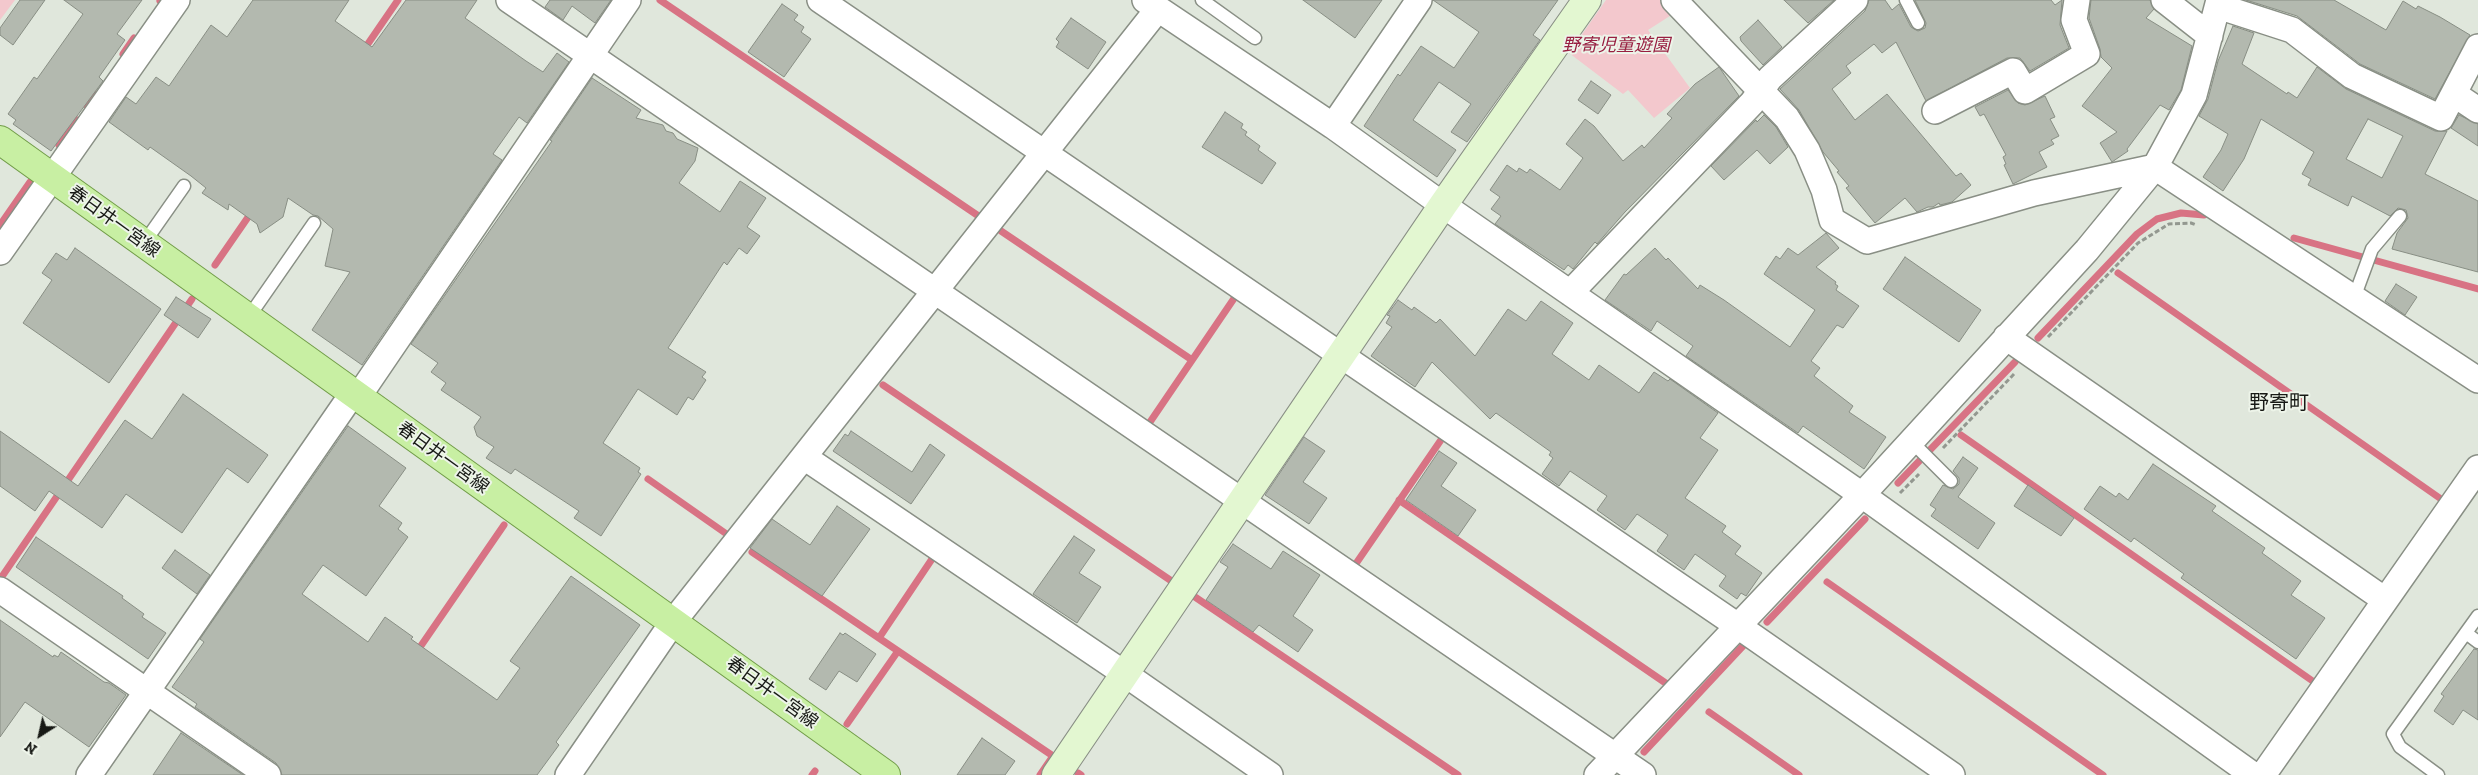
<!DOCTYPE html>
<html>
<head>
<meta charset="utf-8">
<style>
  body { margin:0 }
  #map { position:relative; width:2478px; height:775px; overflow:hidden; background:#e0e7dc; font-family:"Zilla Slab",serif }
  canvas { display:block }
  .north { position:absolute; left:15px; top:710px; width:50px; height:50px; -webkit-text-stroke:4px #edf4e9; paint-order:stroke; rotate:215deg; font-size:14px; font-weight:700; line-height:20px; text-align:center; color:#171915 }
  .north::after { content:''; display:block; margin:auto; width:18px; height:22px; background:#171915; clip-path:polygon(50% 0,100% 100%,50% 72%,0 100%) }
</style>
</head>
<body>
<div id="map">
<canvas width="2478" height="775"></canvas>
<div class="north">N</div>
</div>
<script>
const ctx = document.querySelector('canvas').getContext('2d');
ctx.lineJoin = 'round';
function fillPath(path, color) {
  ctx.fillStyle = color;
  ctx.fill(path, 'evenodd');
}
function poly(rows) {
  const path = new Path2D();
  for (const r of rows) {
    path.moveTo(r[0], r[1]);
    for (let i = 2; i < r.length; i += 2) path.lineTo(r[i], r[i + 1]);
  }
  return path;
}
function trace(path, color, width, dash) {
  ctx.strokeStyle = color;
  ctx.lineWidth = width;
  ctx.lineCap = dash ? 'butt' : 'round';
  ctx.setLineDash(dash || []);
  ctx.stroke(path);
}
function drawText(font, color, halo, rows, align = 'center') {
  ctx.font = font + ' "Zilla Slab","Noto Sans JP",serif';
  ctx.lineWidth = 4;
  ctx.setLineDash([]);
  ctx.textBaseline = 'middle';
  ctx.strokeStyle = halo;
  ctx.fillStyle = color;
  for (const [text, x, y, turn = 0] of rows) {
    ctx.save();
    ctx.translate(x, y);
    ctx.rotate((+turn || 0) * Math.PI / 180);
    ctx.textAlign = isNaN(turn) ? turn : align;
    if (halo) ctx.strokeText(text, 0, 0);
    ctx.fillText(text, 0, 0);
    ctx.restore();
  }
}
fillPath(poly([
  [0,0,15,0,0,20],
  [1606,0,1662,0,1673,14,1648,30,1690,88,1654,118,1628,90,1623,94,1569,53]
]), '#f3c8cd');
trace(poly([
  [660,0,980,217],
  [160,1,161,0],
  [363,51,398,0],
  [123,54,134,38],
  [87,106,95,94],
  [59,145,77,120],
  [0,225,30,182],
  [1001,231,1192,360],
  [2294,238,2478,289],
  [215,265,253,210],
  [2118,273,2441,499],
  [2038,338,2137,234,2157,219,2181,213,2204,215],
  [883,385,1173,582],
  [1148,425,1235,297],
  [1961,435,2314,682],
  [648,479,728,535],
  [1898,483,2015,362],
  [1399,500,1667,684],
  [752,552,1053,756,1040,775],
  [1355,565,1443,437],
  [1,578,192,299],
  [1827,582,2103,775],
  [1195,597,1458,775],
  [1767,622,1865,519],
  [879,638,932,559],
  [416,653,504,525],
  [1709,712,1799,775],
  [847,724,898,651],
  [1644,752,1743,646],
  [1078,773,1081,775],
  [812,775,815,771]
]), '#d87384', 7);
const building = poly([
  [20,0,45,0,13,45,0,35,0,28,20,0],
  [64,0,142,0,117,34,125,40,99,77,103,81,51,151,13,124,16,120,8,114,34,77,37,79,83,14,64,0],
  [253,0,349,0,335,21,372,47,406,0,477,0,465,18,526,61,543,72,557,53,569,62,527,123,519,117,493,154,502,160,362,365,312,330,350,272,325,266,333,229,318,216,313,215,288,198,283,217,260,233,257,224,229,204,228,210,202,193,206,188,191,176,150,147,148,150,109,122,126,97,136,104,156,77,169,86,211,25,227,37,253,0],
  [550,0,611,0,595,23,572,6,563,20,545,7,550,0],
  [1303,0,1382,0,1355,38,1303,0],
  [1433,0,1558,0,1533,35,1540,40,1467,142,1451,132,1471,104,1439,82,1413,120,1456,150,1437,177,1364,126,1398,74,1400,76,1421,46,1454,68,1479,32,1433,0],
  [1784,0,1834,0,1808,23,1784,0],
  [1869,0,1885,0,1892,10,1899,4,1911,27,1918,31,1925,28,1926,23,1915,0,2051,0,2055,5,2062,0,2060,25,2069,48,2030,71,2020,58,2007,58,1926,101,1896,42,1882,53,1874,44,1846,66,1851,73,1832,89,1855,120,1887,94,1956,176,1961,173,1971,185,1952,202,1940,205,1939,203,1933,207,1928,207,1917,212,1905,198,1875,223,1846,188,1849,186,1837,172,1839,171,1823,152,1799,110,1780,89,1865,11,1869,0],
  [2091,0,2150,0,2154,9,2146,18,2192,46,2181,90,2169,110,2160,105,2127,149,2128,151,2112,162,2100,143,2117,132,2082,106,2112,68,2101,57,2100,49,2089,18,2091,0],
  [2246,0,2334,0,2386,30,2403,1,2416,9,2418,6,2440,17,2470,35,2435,99,2360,64,2297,16,2246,0],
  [782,4,798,15,794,20,804,27,801,32,811,39,784,77,748,52,782,4],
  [1071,18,1106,42,1088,69,1056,47,1059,42,1056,39,1071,18],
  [1758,20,1782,47,1763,65,1741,41,1740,37,1758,20],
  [2233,26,2254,33,2242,64,2287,94,2288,92,2297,98,2317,67,2346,89,2435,131,2447,131,2425,174,2478,201,2478,272,2392,249,2397,233,2408,218,2406,210,2398,208,2390,216,2352,196,2348,206,2308,185,2311,179,2302,174,2314,152,2261,119,2244,159,2223,191,2203,177,2221,150,2228,134,2199,116,2208,99,2218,61,2233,26],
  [2368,119,2403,136,2382,178,2346,159,2368,119],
  [1719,67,1739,96,1625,212,1597,244,1595,242,1573,269,1568,265,1564,270,1495,224,1501,216,1491,209,1500,197,1490,190,1507,165,1517,172,1519,168,1527,173,1530,169,1560,190,1583,158,1566,144,1585,119,1594,126,1623,161,1642,145,1644,148,1672,118,1667,114,1695,84,1719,67],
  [592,78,641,110,636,118,663,125,666,131,673,133,677,139,698,148,695,161,679,183,720,212,740,181,766,198,747,227,760,236,747,254,739,248,727,265,724,262,668,348,706,372,702,377,706,380,693,400,688,397,677,415,638,389,603,443,640,468,638,472,641,474,601,536,574,518,579,511,515,469,511,474,486,458,494,447,477,436,474,427,481,417,441,390,446,383,431,372,438,363,411,344,552,141,550,140,592,78],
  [1591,81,1611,95,1598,114,1578,100,1591,81],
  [2008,90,2018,103,2025,105,2045,96,2055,117,2050,119,2059,136,2051,140,2054,144,2039,152,2047,167,2013,184,2004,165,2006,164,2003,157,2006,155,1984,114,1980,116,1975,107,2008,90],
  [1225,112,1243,124,1241,128,1247,132,1245,135,1260,146,1258,150,1276,163,1262,184,1202,147,1225,112],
  [1764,115,1776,127,1788,147,1770,164,1757,150,1724,180,1711,166,1756,120,1757,122,1764,115],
  [2459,115,2478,124,2478,146,2451,128,2459,115],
  [1826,233,1839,248,1816,267,1836,282,1835,284,1838,286,1836,290,1859,306,1843,328,1837,325,1811,361,1820,368,1814,376,1853,406,1849,412,1886,437,1864,469,1803,426,1798,433,1686,356,1693,346,1657,321,1651,331,1605,300,1624,274,1626,275,1655,248,1666,260,1668,258,1698,289,1700,285,1724,300,1790,347,1815,310,1764,274,1776,256,1780,259,1788,248,1798,255,1826,233],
  [75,248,161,309,109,383,23,323,52,280,42,273,56,253,67,260,75,248],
  [1905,257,1981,310,1959,342,1883,289,1905,257],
  [2396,284,2417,297,2405,315,2385,301,2396,284],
  [176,297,211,319,198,338,164,315,176,297],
  [1398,300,1412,310,1414,307,1436,323,1440,319,1475,356,1508,309,1526,321,1541,301,1573,323,1552,354,1589,380,1599,365,1639,393,1654,372,1668,381,1670,379,1718,413,1700,438,1718,450,1685,498,1726,526,1722,532,1741,546,1735,554,1762,573,1746,596,1741,593,1737,599,1719,586,1726,576,1695,554,1684,570,1657,551,1668,535,1637,514,1625,530,1597,510,1607,496,1570,471,1559,486,1542,474,1553,458,1549,455,1551,452,1496,413,1490,419,1432,362,1415,387,1371,356,1392,327,1386,323,1390,316,1387,315,1398,300],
  [183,394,268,455,248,483,227,468,182,533,126,494,102,528,49,491,35,511,0,486,0,431,78,486,125,420,152,439,183,394],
  [348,426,406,468,379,506,402,523,398,529,408,537,366,596,323,565,302,594,368,642,385,617,413,637,411,639,497,700,520,668,510,661,571,576,640,625,556,742,559,745,537,775,282,775,276,763,195,707,197,704,172,687,204,642,200,639,348,426],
  [851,431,912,472,930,444,945,455,911,504,833,451,845,434,848,436,851,431],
  [1304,437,1325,451,1303,482,1327,498,1309,524,1265,495,1304,437],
  [1439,451,1457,463,1441,486,1476,510,1458,536,1406,500,1439,451],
  [1963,457,1978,468,1958,497,1995,523,1978,549,1931,516,1936,509,1930,505,1943,485,1953,489,1959,484,1959,478,1953,471,1963,457],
  [2153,464,2216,506,2212,511,2265,548,2262,553,2301,581,2291,595,2325,618,2296,659,2181,578,2184,574,2134,538,2131,542,2084,509,2100,486,2116,497,2119,493,2128,500,2153,464],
  [2028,485,2074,518,2061,536,2014,506,2028,485],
  [837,506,870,529,822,596,750,548,772,519,810,545,837,506],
  [1074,536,1095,550,1079,573,1101,587,1077,623,1033,594,1074,536],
  [36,537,123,596,122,598,144,614,142,617,166,633,148,659,16,567,36,537],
  [1233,544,1271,569,1283,551,1320,575,1293,616,1313,630,1298,652,1259,625,1253,632,1206,600,1228,567,1220,562,1233,544],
  [175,550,210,575,197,594,162,568,175,550],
  [0,620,53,657,54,655,58,657,61,652,104,682,109,683,126,695,89,747,25,702,0,737,0,620],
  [840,633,843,635,845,633,876,654,857,682,839,671,826,690,809,679,840,633],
  [2474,649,2478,650,2478,720,2463,710,2453,725,2434,711,2444,696,2441,694,2474,649],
  [181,733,243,775,153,775,181,733],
  [982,738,1015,761,1005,775,957,775,982,738]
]);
fillPath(building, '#b3b9af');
trace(building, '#888e84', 1);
const lane = poly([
  [1202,0,1255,38],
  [1906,0,1918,23],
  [144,243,184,186],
  [2354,298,2372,249,2400,216],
  [248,318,314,223],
  [1911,441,1951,481],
  [2466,633,2478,642],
  [2438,775,2400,747,2393,734,2478,616]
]);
const street = poly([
  [509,0,1643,775],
  [820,0,1738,626,1952,775],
  [1145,0,1333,126,1443,205,1862,495,2253,775],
  [1674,0,1787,118,1807,150,1824,190,1832,220,1867,241,2034,193,2155,167,2478,380],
  [2164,0,2210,36],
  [2218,6,2292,30,2352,76,2441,118,2478,47],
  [2454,94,2478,110],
  [1935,111,2013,71,2025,91,2087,54,2074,20,2077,0],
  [1333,126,1419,0],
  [0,252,177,0],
  [1570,293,1752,103,1770,78,1855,0],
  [2006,337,2385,600],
  [358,397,628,0],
  [804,457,1125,674,1270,775],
  [0,590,268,775],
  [89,775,353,393],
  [568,775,673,622,1158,9],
  [1597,775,1862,495,2087,250,2155,167,2194,95,2219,0],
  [2263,775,2478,468]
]);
const secondary = poly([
  [1056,775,1443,205,1587,0]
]);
const primary = poly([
  [0,140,886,775]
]);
trace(lane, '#898f85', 15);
trace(street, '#898f85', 28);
trace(secondary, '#898f85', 30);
trace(primary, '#729d49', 30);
trace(poly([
  [2048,337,2138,243,2169,224,2191,223,2196,225],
  [1943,448,2015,373],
  [1900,493,1919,474]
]), '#939890', 3, [5, 2.5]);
trace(lane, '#fff', 12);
trace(street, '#fff', 25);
trace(secondary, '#e3f7d1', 28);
trace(primary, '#c8efa3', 28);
drawText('italic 18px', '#981f41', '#edf4e9', [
  ["野寄児童遊園",1616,46]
]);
drawText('18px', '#171915', '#edf4e9', [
  ["春日井一宮線",114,222,36],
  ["春日井一宮線",443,458,36],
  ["春日井一宮線",772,693,36]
]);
drawText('20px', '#171915', '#edf4e9', [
  ["野寄町",2279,403]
]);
</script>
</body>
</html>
